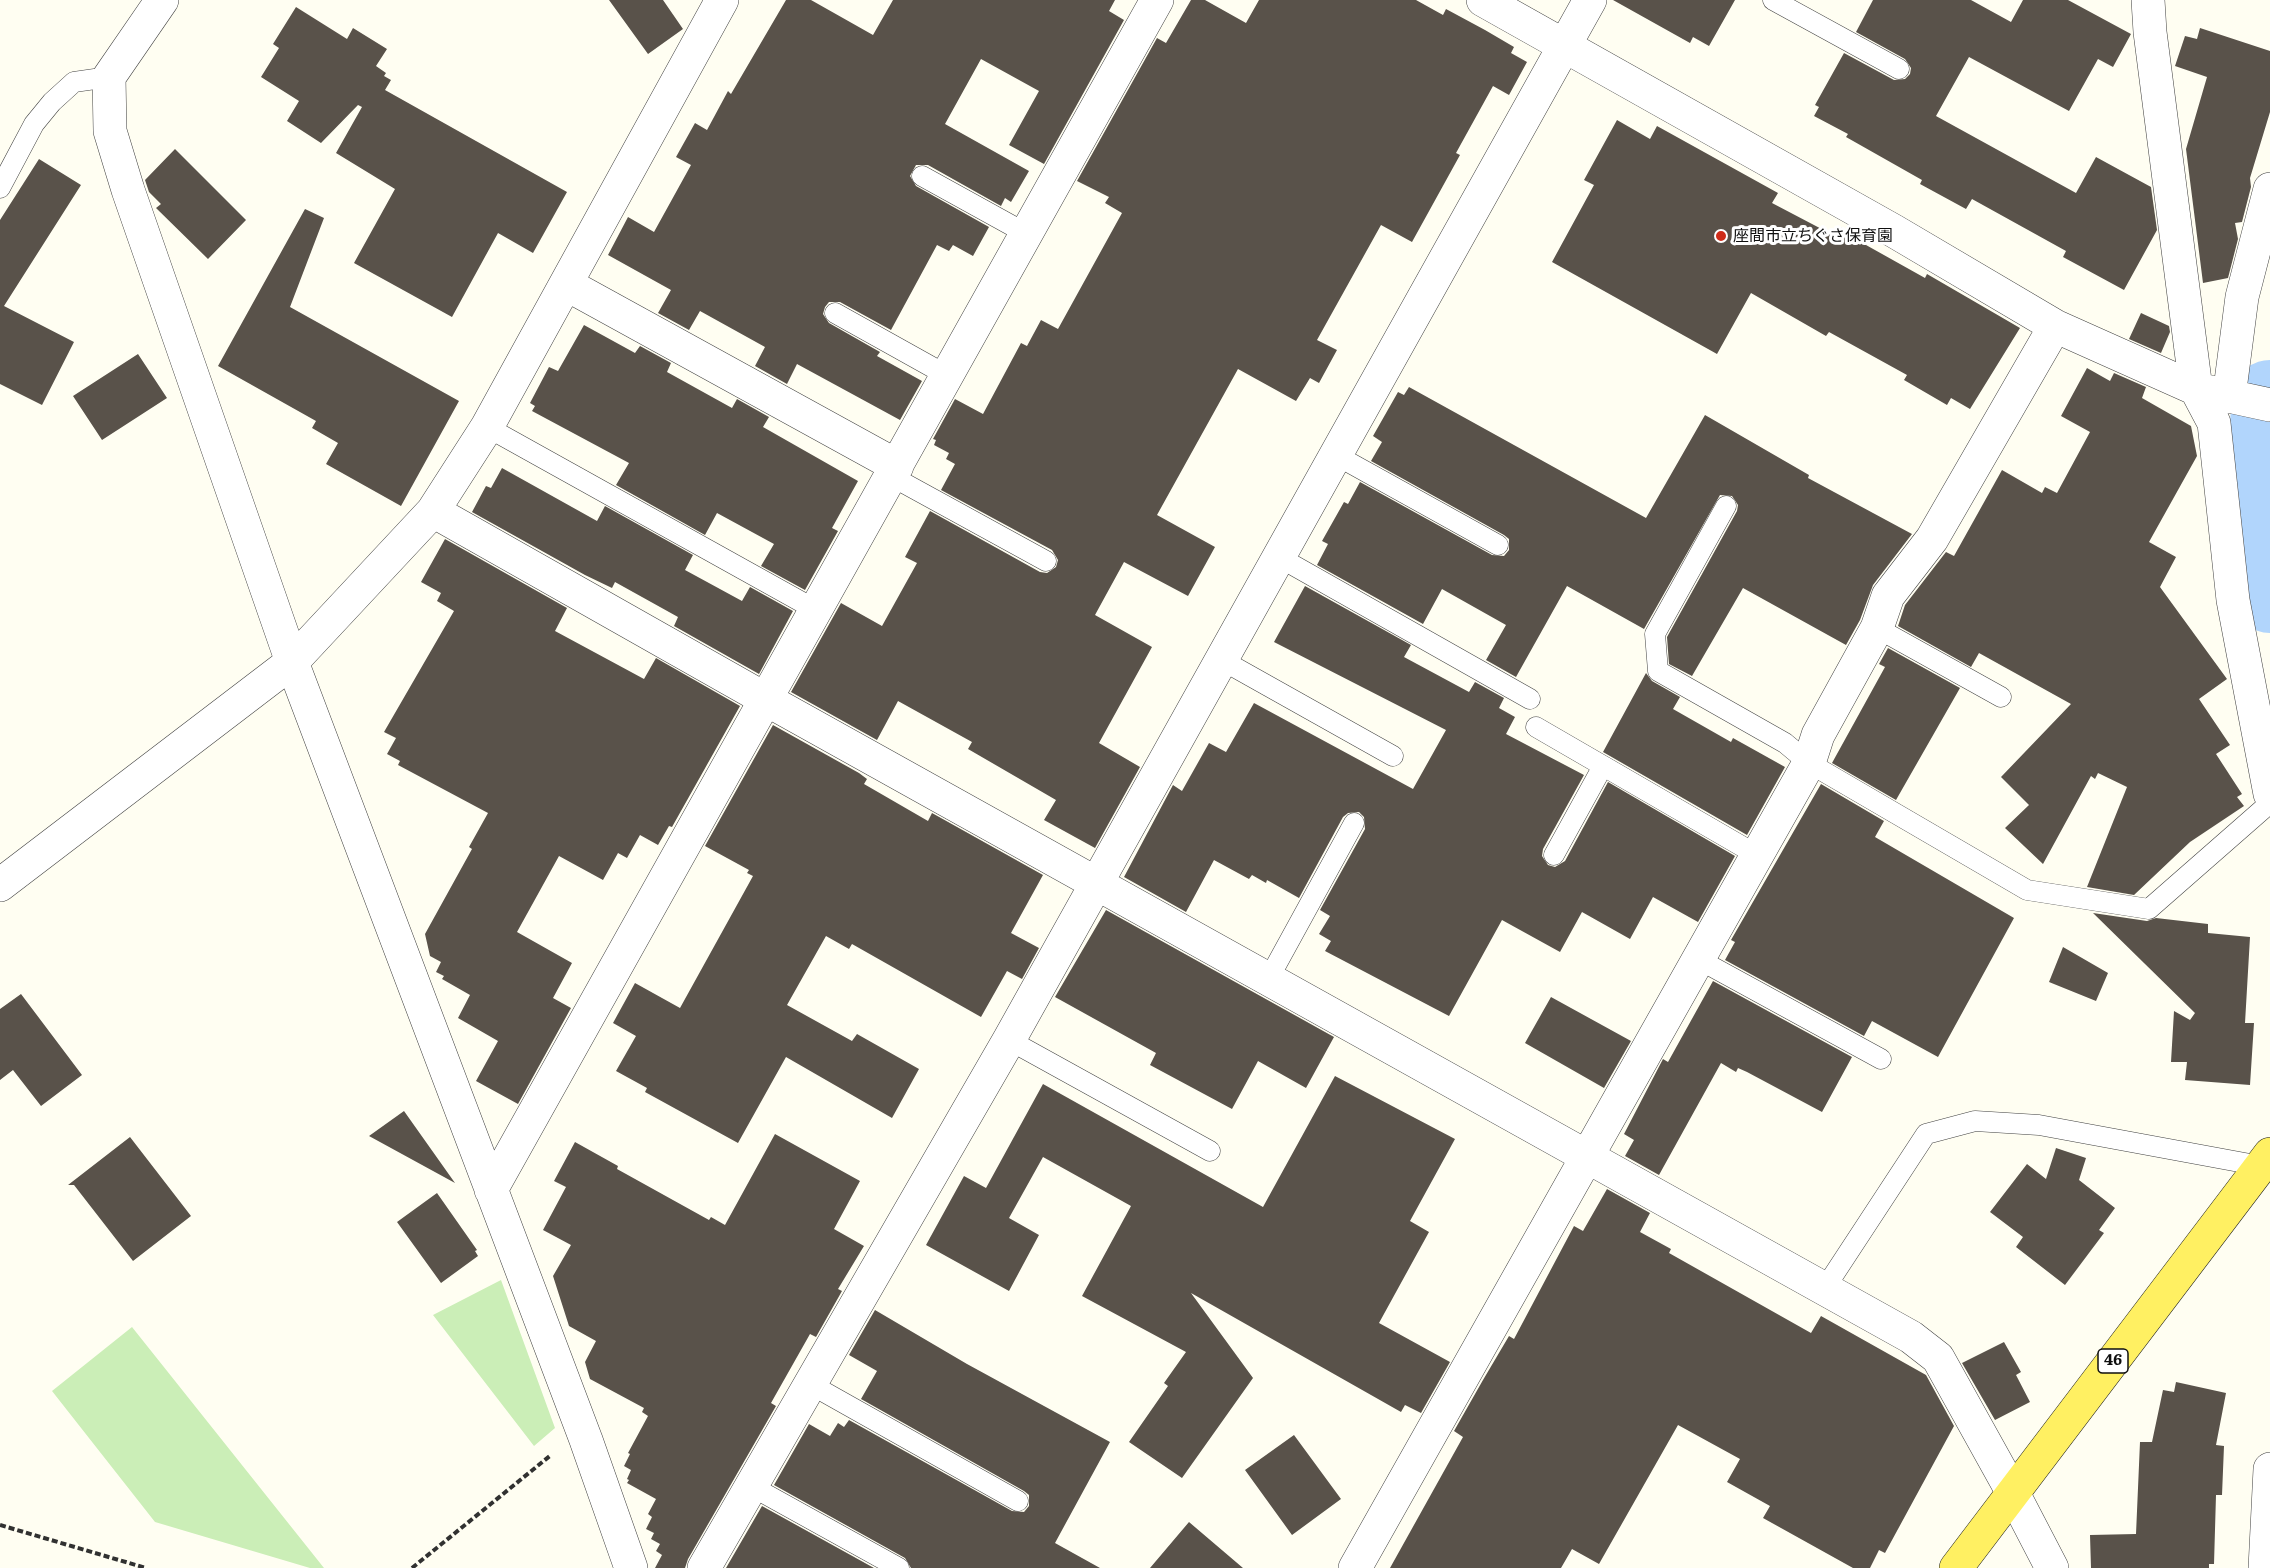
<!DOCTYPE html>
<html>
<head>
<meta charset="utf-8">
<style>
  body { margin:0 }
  canvas { display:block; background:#fffef2 }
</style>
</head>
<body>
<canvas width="2270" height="1568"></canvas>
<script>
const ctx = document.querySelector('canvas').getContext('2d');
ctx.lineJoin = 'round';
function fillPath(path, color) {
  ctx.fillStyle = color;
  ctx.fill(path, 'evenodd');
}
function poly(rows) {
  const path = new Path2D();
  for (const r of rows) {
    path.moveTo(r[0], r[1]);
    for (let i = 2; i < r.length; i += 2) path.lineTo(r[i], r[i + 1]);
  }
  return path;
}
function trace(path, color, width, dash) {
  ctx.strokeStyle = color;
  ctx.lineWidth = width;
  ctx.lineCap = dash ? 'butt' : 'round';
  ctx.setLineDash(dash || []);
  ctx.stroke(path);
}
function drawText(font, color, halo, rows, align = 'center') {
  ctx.font = font + ' Literata,"Noto Sans JP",serif';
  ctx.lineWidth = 6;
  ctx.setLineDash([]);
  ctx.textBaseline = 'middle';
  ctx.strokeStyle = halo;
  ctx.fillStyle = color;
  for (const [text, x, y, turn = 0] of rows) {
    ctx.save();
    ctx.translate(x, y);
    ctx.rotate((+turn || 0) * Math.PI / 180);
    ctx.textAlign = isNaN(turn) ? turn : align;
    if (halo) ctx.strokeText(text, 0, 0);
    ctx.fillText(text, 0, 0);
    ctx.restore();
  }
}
fillPath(poly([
  [501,1280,555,1428,534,1446,433,1315],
  [132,1327,324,1568,310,1568,155,1522,52,1391]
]), '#cbeeb7');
trace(poly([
  [2270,398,2264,471,2270,595]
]), '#b1d5fc', 76);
fillPath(poly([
  [609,0,663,0,683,29,648,54],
  [786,0,811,0,873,35,893,0,1115,0,1109,11,1124,20,1044,164,1009,145,1039,91,981,59,945,124,1029,171,1011,202,1005,198,1001,206,928,165,916,165,910,176,916,186,989,227,973,256,953,245,949,251,937,245,891,330,840,302,829,302,825,307,823,314,829,323,880,352,877,356,922,381,900,420,797,364,787,384,755,366,765,347,700,311,689,330,658,313,671,290,608,255,628,217,654,232,691,165,676,157,695,123,707,130,728,91,731,94],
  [1191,0,1205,0,1246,23,1259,0,1416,0,1443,15,1446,9,1485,30,1514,47,1511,53,1527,62,1509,95,1493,86,1456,153,1460,155,1412,242,1381,225,1317,340,1337,350,1319,383,1310,378,1296,401,1238,369,1157,515,1215,547,1188,596,1124,562,1095,615,1152,647,1099,743,1140,767,1095,848,1044,820,1056,800,968,749,972,742,898,701,877,740,791,692,841,603,882,626,917,563,905,557,930,511,1040,572,1047,573,1056,567,1058,560,1052,550,941,490,955,464,946,459,949,453,934,445,936,440,933,439,955,399,983,414,1021,343,1027,346,1041,320,1058,329,1122,213,1105,203,1109,197,1077,181,1157,38,1166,43],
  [1613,0,1735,0,1709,46,1693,37,1690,43],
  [1873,0,1971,0,2011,22,2023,0,2068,0,2131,34,2113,67,2098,59,2069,111,1969,57,1936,116,2076,193,2096,157,2151,187,2157,230,2124,290,2063,257,2066,251,1972,199,1966,209,1920,184,1922,180,1846,137,1848,134,1814,116,1819,107,1815,105,1844,53,1894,80,1905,79,1910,74,1911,68,1905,59,1856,32],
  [296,7,347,39,353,28,387,49,376,66,386,73,384,76,391,80,385,90,567,192,533,253,498,233,452,317,354,263,395,189,336,153,362,107,358,105,321,143,287,121,299,101,261,77,279,48,273,44],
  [2200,28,2270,51,2270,112,2250,178,2251,187,2242,222,2235,223,2238,239,2228,278,2203,283,2186,149,2207,77,2175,66,2185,36,2197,39],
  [1617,120,1650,139,1657,126,1778,193,1772,203,1833,235,1838,226,1868,242,1866,245,1925,278,1927,274,2020,328,1970,409,1951,398,1947,405,1904,380,1907,375,1829,332,1826,336,1751,293,1717,354,1552,262,1594,185,1584,180],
  [175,149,246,220,208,259,156,208,161,204,149,192,145,180],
  [39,159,81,185,4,306,74,342,42,405,0,384,0,220],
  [305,209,324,218,290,307,459,401,401,506,326,464,338,443,312,428,316,421,218,366],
  [2141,313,2169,326,2170,332,2161,353,2129,339],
  [584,325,635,353,640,346,671,363,667,372,732,408,737,399,769,417,763,427,858,481,832,528,838,531,805,590,761,566,774,544,717,513,705,535,616,485,629,463,532,411,535,406,530,403,549,367,558,371],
  [138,354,167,398,102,440,73,396],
  [2087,368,2110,381,2114,373,2146,387,2142,398,2191,426,2197,456,2149,542,2176,557,2160,587,2227,679,2199,699,2230,745,2216,754,2242,794,2237,797,2244,806,2190,842,2134,895,2087,887,2127,787,2098,773,2095,779,2091,776,2043,864,2005,828,2029,805,2001,777,2071,704,1979,653,1971,667,1898,626,1905,605,1946,552,1954,556,2002,470,2042,493,2045,487,2057,493,2090,432,2061,416],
  [1409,387,1646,518,1705,415,1809,475,1808,478,1912,534,1873,585,1860,620,1846,645,1743,588,1692,676,1669,664,1667,637,1737,511,1738,505,1732,496,1720,495,1644,629,1567,586,1516,677,1486,660,1506,625,1442,589,1423,624,1317,565,1328,544,1322,541,1344,502,1348,504,1360,482,1492,555,1504,556,1509,550,1509,539,1504,535,1371,461,1382,442,1373,436,1398,392,1404,395],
  [502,468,597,521,605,506,693,555,685,570,742,601,750,587,793,611,759,674,674,626,678,617,615,582,612,588,585,575,472,512,486,486,491,488],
  [445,539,567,608,555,631,644,679,656,658,740,706,672,827,669,826,658,845,640,835,627,858,618,853,603,880,559,856,517,932,572,963,553,998,571,1008,518,1104,476,1081,498,1041,458,1018,470,995,442,979,444,976,436,972,441,962,430,956,425,934,472,849,469,847,488,813,398,765,400,761,387,754,396,738,384,732,454,611,437,601,441,593,421,582],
  [1305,586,1411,645,1404,657,1469,692,1475,682,1504,698,1499,708,1515,717,1506,734,1584,775,1543,849,1542,856,1548,865,1555,867,1565,861,1608,782,1735,856,1698,922,1653,897,1630,939,1582,912,1560,952,1502,920,1449,1016,1325,951,1331,941,1319,934,1330,916,1320,910,1365,829,1364,817,1359,812,1348,813,1343,817,1299,898,1267,880,1266,883,1252,875,1249,879,1214,860,1186,912,1124,877,1173,785,1182,791,1209,743,1226,752,1254,703,1413,789,1446,730,1274,642],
  [1888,648,1960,688,1896,800,1832,763,1885,667,1879,664],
  [1646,673,1652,681,1680,697,1673,709,1731,742,1733,738,1785,767,1747,835,1603,752],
  [773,725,859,773,867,779,864,784,928,821,932,813,1043,875,1011,933,1039,948,1022,979,1007,971,981,1017,852,944,849,949,826,936,787,1005,852,1041,857,1034,919,1069,892,1118,786,1057,738,1143,645,1092,647,1088,616,1071,636,1036,613,1023,635,983,680,1008,753,876,747,873,749,870,705,846],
  [1821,784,1884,821,1875,837,2014,918,1938,1057,1872,1021,1864,1036,1725,960,1735,942,1731,940],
  [1106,910,1334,1037,1306,1088,1258,1061,1232,1109,1150,1065,1156,1053,1055,997],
  [2093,913,2147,921,2156,918,2208,924,2208,933,2250,937,2245,1023,2254,1023,2250,1085,2185,1080,2187,1062,2171,1062,2174,1011,2190,1020,2195,1013],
  [2063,947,2108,973,2096,1001,2049,982],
  [1713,981,1852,1057,1822,1112,1747,1072,1738,1068,1736,1072,1721,1063,1659,1175,1625,1156,1634,1140,1624,1134,1663,1059,1668,1062],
  [21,994,82,1075,41,1106,13,1070,0,1080,0,1009],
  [1551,997,1631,1041,1604,1088,1525,1043],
  [1335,1076,1455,1139,1410,1221,1429,1232,1379,1323,1450,1362,1421,1413,1405,1405,1401,1412,1191,1293,1253,1378,1182,1478,1129,1442,1168,1386,1164,1383,1186,1352,1082,1296,1131,1206,1043,1157,1009,1218,1039,1235,1009,1291,926,1245,964,1176,986,1188,1043,1084,1263,1207],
  [404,1111,455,1183,369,1136],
  [775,1134,860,1181,834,1229,864,1246,838,1289,842,1291,816,1337,810,1334,771,1403,776,1406,688,1559,685,1568,655,1568,662,1555,656,1551,660,1544,651,1539,654,1533,646,1529,652,1517,648,1514,656,1499,627,1483,629,1480,627,1479,631,1470,624,1466,630,1454,628,1453,648,1416,642,1412,644,1408,590,1379,585,1362,596,1341,569,1326,553,1276,571,1245,543,1230,566,1187,554,1181,575,1142,618,1166,617,1169,709,1220,711,1217,725,1225],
  [130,1137,191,1216,133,1261,74,1185,68,1185],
  [2056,1148,2086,1158,2079,1180,2115,1208,2099,1230,2104,1233,2065,1285,2016,1247,2023,1237,1990,1212,2027,1164,2046,1179],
  [1607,1189,1650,1213,1640,1232,1671,1249,1669,1253,1811,1333,1821,1316,1926,1375,1954,1426,1885,1553,1879,1550,1870,1568,1853,1568,1763,1518,1770,1506,1727,1482,1740,1459,1678,1425,1599,1564,1572,1549,1561,1568,1390,1568,1463,1437,1454,1431,1483,1380,1509,1336,1514,1339,1574,1226,1583,1231],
  [437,1193,477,1250,475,1251,478,1256,441,1283,397,1222],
  [875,1310,967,1364,1110,1442,1055,1543,1100,1568,911,1568,905,1558,774,1485,809,1424,830,1436,838,1423,844,1427,849,1420,1012,1511,1024,1512,1029,1506,1029,1495,1024,1491,861,1399,877,1371,849,1355],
  [2004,1342,2021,1372,2016,1375,2030,1402,1995,1420,1962,1363],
  [2176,1382,2226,1393,2216,1445,2224,1446,2222,1495,2216,1495,2214,1564,2209,1564,2209,1568,2091,1568,2090,1535,2136,1534,2140,1442,2152,1442,2163,1390,2174,1392],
  [1294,1435,1341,1499,1292,1535,1245,1470],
  [762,1506,874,1568,726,1568],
  [1189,1522,1243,1568,1150,1568]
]), '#59524a');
const service = poly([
  [1773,0,1899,69],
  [922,176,1027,234],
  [0,188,34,124,52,102,74,82,109,77],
  [835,313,948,376],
  [487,427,816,610],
  [1334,454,1498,545],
  [891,476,1046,561],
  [1726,506,1655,634,1658,671,1785,743,1809,763,2027,890,2149,909,2270,803],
  [1277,556,1530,699],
  [1877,628,2001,697],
  [1220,659,1393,756],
  [1536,727,1757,855],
  [1554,855,1603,766],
  [1698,959,1881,1059],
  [1269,978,1354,823],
  [1009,1040,1210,1151],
  [1825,1288,1926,1134,1975,1121,2039,1125,2261,1166],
  [810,1384,1018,1501],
  [751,1486,899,1568]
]);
const minor = poly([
  [162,0,109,77,110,131,128,190,292,662,586,1440,631,1568],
  [1483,0,1894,231,2055,326,2196,389,2270,405],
  [2148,0,2150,32,2196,389,2214,423,2233,600,2270,794],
  [566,284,897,466],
  [2229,397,2242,297,2270,189],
  [433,511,767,700,1911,1337,1938,1358,2013,1493,2052,1568],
  [0,885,292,662,433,511,487,427,722,0],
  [491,1190,1157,0],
  [704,1568,1009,1040,1590,0],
  [1355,1568,1809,763,1818,735,1877,628,1888,596,1932,539,2055,326],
  [2265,1568,2270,1469]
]);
const primary = poly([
  [1956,1568,2270,1154]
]);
trace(service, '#424242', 21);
trace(minor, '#424242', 34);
trace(primary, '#202020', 34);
trace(poly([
  [0,1525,146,1568],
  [412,1568,551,1455]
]), '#313131', 4, [6, 3]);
trace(service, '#fff', 20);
trace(minor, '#fff', 33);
trace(primary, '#fff062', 33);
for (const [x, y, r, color] of [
  [1721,236,6,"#ce2b18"]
]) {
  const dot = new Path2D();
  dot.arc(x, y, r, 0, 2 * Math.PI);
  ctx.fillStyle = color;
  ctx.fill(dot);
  trace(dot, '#fff', 2);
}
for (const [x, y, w] of [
  [2113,1361,30]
]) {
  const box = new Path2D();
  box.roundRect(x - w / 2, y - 12, w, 24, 4.5);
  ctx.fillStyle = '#fff';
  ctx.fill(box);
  trace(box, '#0f0f0f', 1.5);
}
drawText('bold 15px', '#0f0f0f', null, [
  ["46",2113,1361]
]);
drawText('16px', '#0f0f0f', '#fff', [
  ["座間市立ちぐさ保育園",1733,236]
], 'left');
</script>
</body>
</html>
